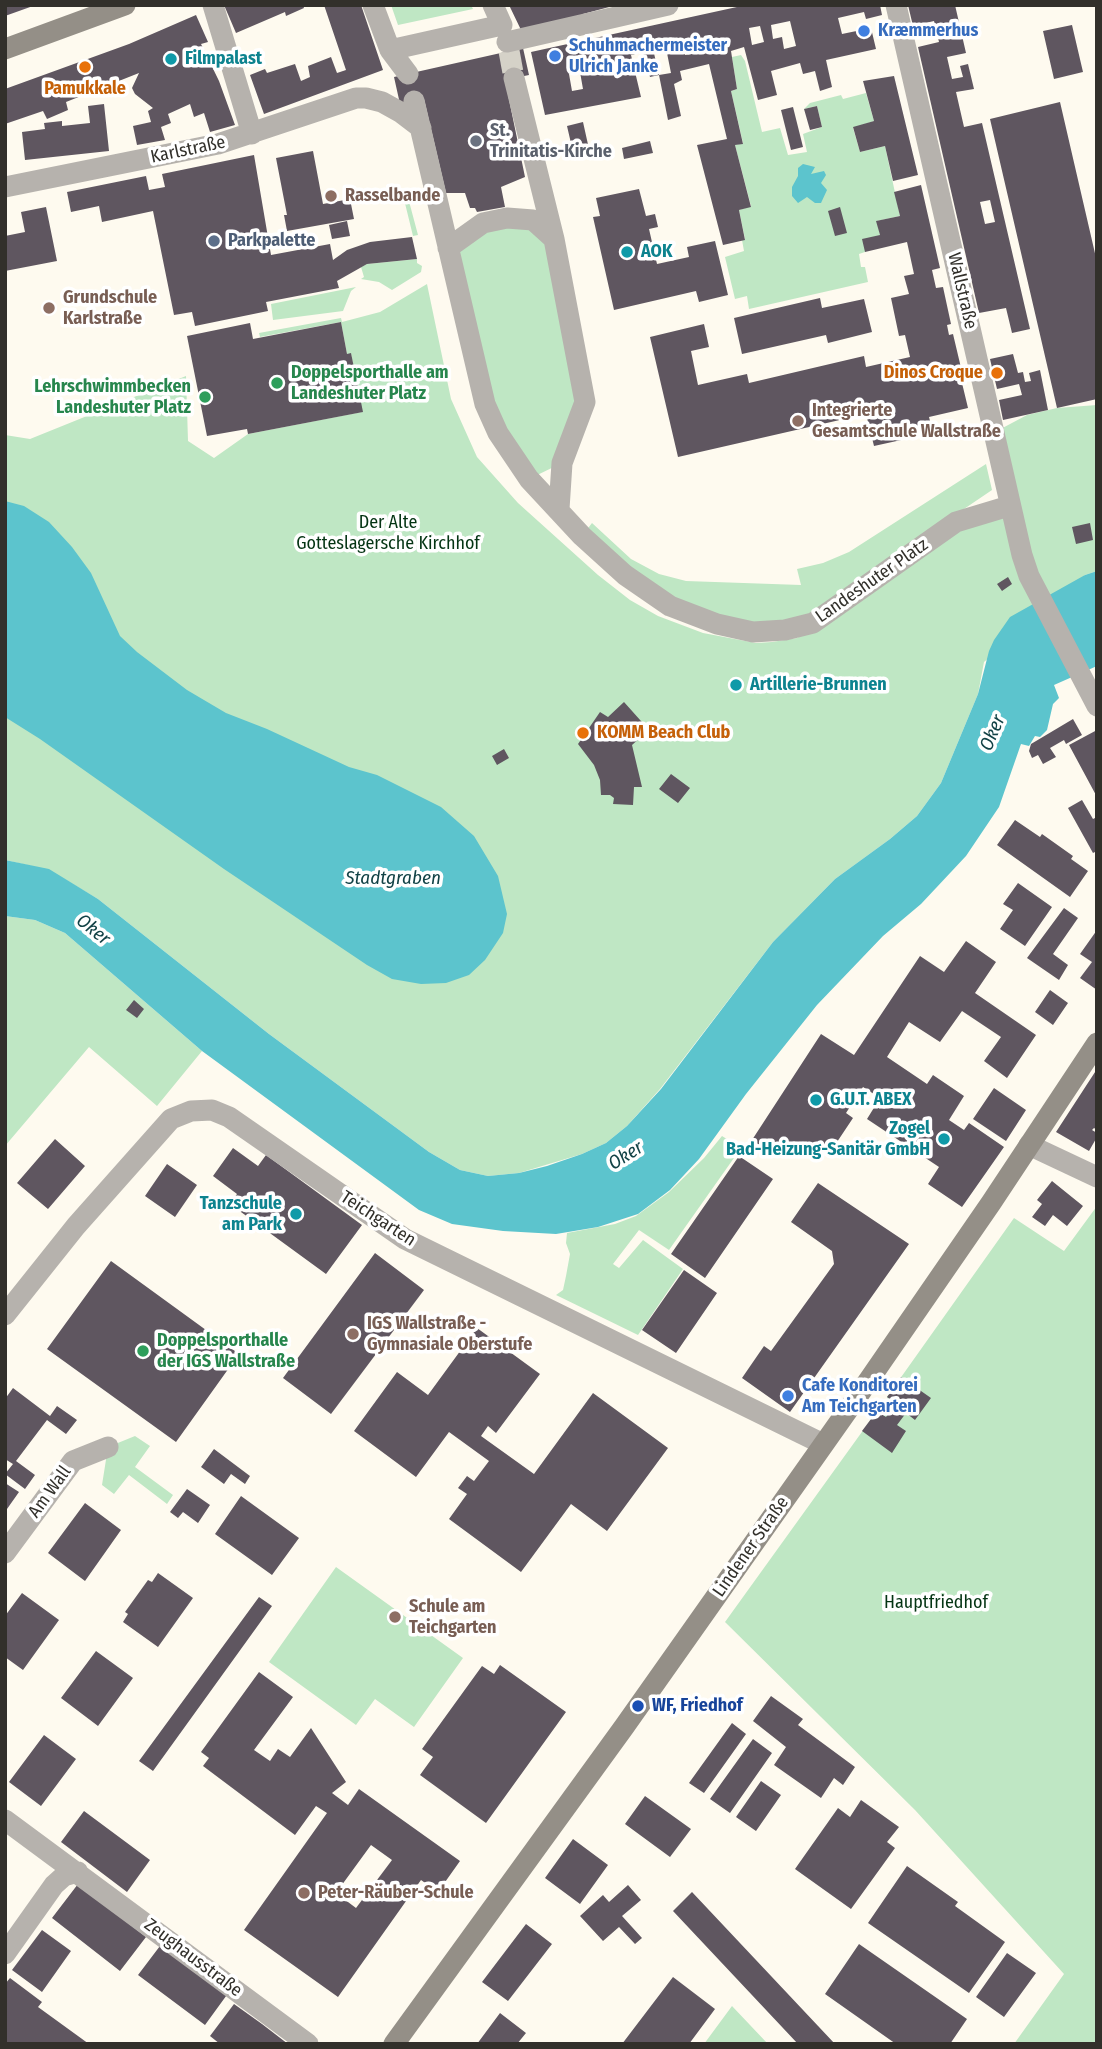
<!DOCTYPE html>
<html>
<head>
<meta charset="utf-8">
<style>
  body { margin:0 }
  #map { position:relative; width:1102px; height:2049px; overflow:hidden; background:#fefaef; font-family:"Fira Sans Condensed",sans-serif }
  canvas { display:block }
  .frame { position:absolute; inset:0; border:7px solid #32302b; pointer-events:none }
</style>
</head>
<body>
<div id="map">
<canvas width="1102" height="2049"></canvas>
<div class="frame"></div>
</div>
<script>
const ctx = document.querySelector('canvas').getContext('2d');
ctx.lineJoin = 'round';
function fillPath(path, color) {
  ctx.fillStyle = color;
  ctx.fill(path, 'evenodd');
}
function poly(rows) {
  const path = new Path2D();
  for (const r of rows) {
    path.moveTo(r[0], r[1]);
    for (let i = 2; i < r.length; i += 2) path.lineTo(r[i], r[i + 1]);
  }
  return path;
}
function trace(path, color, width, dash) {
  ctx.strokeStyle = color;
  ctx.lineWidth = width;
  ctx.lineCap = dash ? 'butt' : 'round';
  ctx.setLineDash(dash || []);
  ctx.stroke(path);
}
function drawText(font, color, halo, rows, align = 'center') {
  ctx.font = font + ' "Fira Sans Condensed",sans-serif';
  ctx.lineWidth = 7;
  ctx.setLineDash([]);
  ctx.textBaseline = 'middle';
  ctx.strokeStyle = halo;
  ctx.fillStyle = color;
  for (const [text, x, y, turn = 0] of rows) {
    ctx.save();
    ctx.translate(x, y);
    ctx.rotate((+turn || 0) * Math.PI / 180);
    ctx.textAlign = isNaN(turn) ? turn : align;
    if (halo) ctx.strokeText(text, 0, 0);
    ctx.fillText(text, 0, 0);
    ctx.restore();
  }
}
fillPath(poly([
  [391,5,471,5,473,9,398,25],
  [741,55,745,61,762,132,780,128,788,155,807,152,803,134,822,127,817,106,804,109,810,103,841,95,843,99,866,93,874,121,853,128,860,152,885,146,900,216,877,221,880,235,865,252,859,254,861,267,865,267,868,282,749,309,747,296,735,299,725,257,744,251,742,240,745,239,739,210,751,206,735,145,743,143,731,91,737,89,732,57],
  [406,190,418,235,413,236,402,191],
  [507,218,554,239,585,402,562,463,529,479,498,433,448,248],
  [417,259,417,263,422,266,421,272,392,290,379,282,361,279,364,277,361,267,367,264],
  [427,284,451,399,477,457,518,503,598,575,630,600,658,616,703,633,756,643,772,642,797,638,814,627,785,630,670,606,582,536,592,523,631,559,659,574,686,581,801,585,797,569,823,563,849,552,986,464,992,490,849,587,956,522,1009,506,995,432,1027,415,1057,408,1097,405,1097,571,1085,575,984,662,978,694,941,783,917,816,890,839,835,879,773,942,660,1089,627,1126,606,1143,582,1154,519,1173,488,1176,460,1170,429,1152,269,1034,98,899,49,870,5,860,5,435,30,439,186,376,188,441,214,458,248,434,362,412,351,354,347,354,341,322,260,337,259,333,341,318,342,322,380,312],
  [356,287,351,291,343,311,273,320,271,304],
  [5,916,35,920,65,933,202,1051,157,1106,89,1047,5,1146],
  [722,1136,741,1148,669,1250,639,1230,613,1264,619,1268,643,1240,683,1269,638,1335,556,1295,563,1290,566,1276,570,1254,566,1243,567,1233,615,1224,636,1216,669,1192,704,1158],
  [1097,1206,1097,2044,1014,2044,1064,1974,915,1810,725,1622,877,1411,891,1410,887,1397,1014,1218,1064,1251],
  [135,1436,150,1446,135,1467,173,1495,167,1504,129,1475,114,1494,102,1485,108,1447],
  [336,1567,463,1658,414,1727,375,1699,356,1725,269,1662],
  [732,2006,768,2044,704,2044]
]), '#bfe7c4');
fillPath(poly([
  [803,164,815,167,811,174,824,171,826,175,821,183,827,190,821,203,815,203,807,197,798,203,792,196,792,187,798,176,798,168],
  [5,501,24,506,49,522,72,547,91,573,120,636,137,652,187,690,226,713,267,729,349,767,377,775,441,807,474,836,498,876,507,914,503,933,485,960,469,975,446,983,421,984,392,979,367,965,224,869,40,739,5,717],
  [1097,571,1097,666,1054,685,1059,698,1053,704,1047,730,1040,737,1035,736,1029,746,1021,744,999,807,966,856,921,904,883,936,817,1005,746,1094,699,1159,670,1190,638,1214,598,1227,556,1234,503,1231,452,1224,419,1210,202,1051,65,933,35,920,5,916,5,860,49,869,98,899,269,1034,429,1152,460,1170,488,1176,519,1173,547,1166,582,1154,606,1143,627,1126,661,1089,773,942,835,879,890,839,917,816,941,783,978,694,989,651,994,640,1010,617,1085,575]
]), '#5cc4cd');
fillPath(poly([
  [5,5,33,5,33,6,5,16],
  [224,5,303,5,304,8,286,16,285,12,236,33],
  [324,5,361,5,383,70,264,114,250,75,265,69,267,73,295,64,301,81,310,77,308,66,331,57,337,73,346,70],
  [509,5,613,5,613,6,583,14,585,18,522,32],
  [746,5,880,5,882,15,866,19,864,12,838,18,842,34,871,28,876,49,826,60,832,87,820,91,815,71,803,74,800,63,771,71,777,95,758,100,744,47,731,51,737,89,731,91,743,144,735,145,751,207,739,210,745,240,723,245,697,145,727,139,709,64,680,71,682,80,674,84,681,116,668,120,659,75,671,73,666,48,653,49,659,75,650,77,643,52,631,55,641,97,545,115,531,52],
  [790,21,796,46,784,49,782,37,773,39,771,25],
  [760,26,764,42,752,45,749,28],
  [695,39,698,53,685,55,683,43],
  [580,72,583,89,572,91,569,74],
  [908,5,930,5,931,7,955,5,966,53,947,57,952,79,963,77,960,66,968,64,974,89,956,92,964,127,982,123,1030,329,1012,333,1006,308,979,313,918,47,939,42,934,21,913,26],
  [990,200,995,222,985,224,980,202],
  [196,15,208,42,201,44,219,81,235,125,210,132,204,113,194,117,190,104,168,114,171,123,161,127,165,140,137,145,133,126,151,122,148,111,153,108,135,94,132,88,139,73,66,102,68,110,47,119,43,111,5,124,5,89,129,44],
  [1072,25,1083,72,1054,79,1043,31],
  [523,48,529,75,505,80,525,177,501,187,505,207,477,212,475,208,470,208,465,193,446,193,424,99,400,104,394,77],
  [894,76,918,175,893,181,885,146,860,152,853,127,874,121,863,81],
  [1060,102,1097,262,1097,399,1057,408,990,119],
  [104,104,109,151,25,160,22,132,45,129,44,123,62,121,62,126,90,123,88,106],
  [817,106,822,127,810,130,804,109],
  [793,107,803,147,791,150,781,110],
  [583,122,589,149,573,152,567,126],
  [650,141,653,153,624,159,622,148],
  [313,151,323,204,350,199,354,219,287,231,284,215,287,215,276,158],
  [254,155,271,255,330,244,333,260,347,250,370,242,412,237,417,259,367,264,337,281,339,288,266,302,268,311,195,326,192,312,174,315,153,211,102,222,99,206,71,212,67,192,146,176,149,190,165,187,162,174],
  [921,185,940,268,932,270,936,288,943,287,951,324,947,325,949,335,953,334,962,372,956,374,958,384,962,383,968,408,929,417,933,433,874,446,866,414,678,457,650,337,704,324,709,347,691,351,698,385,747,374,749,383,864,356,866,367,910,357,905,335,899,336,891,298,909,294,904,276,914,274,907,242,865,252,862,239,880,235,876,221,900,216,894,192],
  [639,189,646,216,655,214,658,227,649,229,657,264,689,257,687,247,715,241,728,295,699,302,696,291,614,310,593,217,600,216,596,198],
  [46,207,57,261,5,271,5,236,25,232,21,212],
  [840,207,847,233,835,236,828,211],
  [347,221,350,236,332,239,329,225],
  [820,298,822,308,864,299,872,332,828,343,826,335,742,354,734,318],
  [341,322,347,354,351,353,363,412,248,434,247,429,207,436,187,336,250,323,253,339],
  [1013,354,1018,373,1023,372,1025,382,1031,381,1029,373,1040,370,1048,410,1003,420,999,400,1022,395,1019,384,997,389,990,359],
  [1090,523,1093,540,1076,544,1072,527],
  [1008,577,1012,584,1002,591,997,584],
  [624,702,649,730,632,745,642,787,634,787,633,805,613,804,614,798,610,795,601,795,600,780,594,765,578,744,600,712,608,717],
  [1073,719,1082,735,1066,744,1064,740,1050,748,1056,757,1043,764,1038,755,1032,758,1029,751,1031,744],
  [1097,730,1097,797,1069,745],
  [504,749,509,758,497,765,492,756],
  [671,774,690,788,678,803,659,789],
  [1082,800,1093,819,1097,817,1097,851,1093,853,1068,808],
  [1015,820,1040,837,1042,834,1073,856,1071,859,1088,871,1070,897,997,845],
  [1018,883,1052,907,1025,946,1000,929,1013,910,1003,904],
  [1064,908,1078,918,1053,954,1068,965,1059,980,1027,958],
  [1097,930,1097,990,1080,978,1092,962,1080,954],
  [966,941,996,962,975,993,1036,1035,1007,1078,984,1061,1001,1037,962,1011,940,1042,909,1022,887,1057,927,1084,933,1075,964,1096,949,1120,964,1130,969,1123,1004,1147,962,1207,928,1184,939,1167,867,1119,880,1098,863,1087,846,1113,853,1118,831,1151,825,1148,816,1162,782,1140,773,1154,752,1140,821,1034,854,1055,920,956,944,972],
  [1050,990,1068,1003,1053,1025,1035,1012],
  [134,1000,144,1009,137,1018,126,1010],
  [1097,1069,1097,1099,1095,1103,1097,1104,1097,1130,1094,1128,1092,1130,1097,1133,1097,1137,1089,1151,1056,1132],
  [994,1088,1026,1110,1006,1141,973,1119],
  [55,1139,85,1166,48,1209,17,1183],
  [233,1148,258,1166,266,1155,362,1225,326,1274,230,1204,237,1194,213,1176],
  [739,1156,773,1179,705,1278,671,1254],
  [167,1164,197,1185,175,1217,145,1196],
  [1052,1181,1083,1206,1067,1226,1053,1215,1045,1226,1032,1217,1042,1204,1037,1200],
  [818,1183,909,1244,790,1412,742,1378,764,1346,771,1351,834,1264,832,1251,791,1222],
  [375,1253,424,1290,331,1414,283,1378],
  [111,1261,239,1354,176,1442,47,1349],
  [684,1270,717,1293,676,1353,642,1330],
  [477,1328,540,1374,496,1433,488,1426,481,1436,534,1474,593,1393,668,1448,607,1531,571,1504,521,1572,449,1519,467,1494,458,1488,467,1476,474,1481,489,1461,449,1432,416,1477,354,1431,397,1372,428,1395],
  [901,1377,931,1398,915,1420,906,1413,897,1425,906,1431,892,1453,862,1431,877,1411,886,1417,896,1404,887,1397],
  [13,1388,50,1416,57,1406,77,1420,66,1434,47,1420,16,1461,35,1475,25,1489,5,1474,13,1464,5,1459,5,1399],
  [214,1449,250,1476,245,1484,231,1474,224,1484,201,1467],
  [5,1483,19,1492,7,1509,5,1508],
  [187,1489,210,1505,198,1523,183,1512,178,1518,170,1512],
  [241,1496,299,1538,272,1575,215,1534],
  [85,1503,121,1530,85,1581,48,1553],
  [158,1573,193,1598,158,1647,123,1622,128,1614,125,1612,148,1580,152,1582],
  [22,1593,59,1620,23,1670,5,1657,5,1616],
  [259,1597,272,1606,153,1771,139,1761],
  [96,1651,133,1678,98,1726,61,1698],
  [500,1665,566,1712,486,1823,420,1775,433,1757,422,1749,482,1666,494,1674],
  [259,1672,293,1697,254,1750,270,1761,278,1749,290,1757,311,1728,346,1782,332,1793,348,1805,359,1789,460,1861,438,1892,421,1880,338,1997,244,1930,327,1813,316,1806,295,1835,203,1766,209,1758,201,1752],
  [371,1845,392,1860,356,1908,336,1893],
  [771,1696,803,1719,798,1725,855,1767,843,1785,834,1778,821,1798,774,1765,786,1747,753,1721],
  [732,1723,746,1734,704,1793,689,1783],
  [44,1735,76,1759,41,1806,9,1782],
  [753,1739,772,1753,730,1813,710,1799],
  [761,1781,781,1795,756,1831,736,1817],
  [645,1796,691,1829,670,1857,625,1824],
  [861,1800,899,1827,887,1842,895,1848,851,1909,795,1869,838,1808,850,1817],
  [84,1811,150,1860,127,1892,61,1842],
  [573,1839,608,1865,580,1904,545,1878],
  [907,1866,958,1902,955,1906,1005,1942,969,1993,868,1923],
  [78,1884,146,1937,120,1971,52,1918],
  [628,1885,641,1900,622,1916,642,1938,635,1944,619,1927,603,1941,580,1916,603,1895,609,1902],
  [692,1892,835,2044,798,2044,673,1911],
  [526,1924,552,1944,508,2001,482,1982],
  [42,1930,71,1951,42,1992,12,1970],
  [163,1942,229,1992,205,2025,138,1975],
  [859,1944,967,2019,950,2044,896,2044,825,1994],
  [1007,1953,1036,1973,1004,2017,976,1997],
  [673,1977,715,2009,689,2044,622,2044],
  [10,1978,42,2002,38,2007,89,2044,5,2044,5,1984],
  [234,2004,262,2024,288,2044,220,2044,210,2036],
  [500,2013,526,2033,517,2044,477,2044]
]), '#5f5660');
trace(poly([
  [509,51,514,78]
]), '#d5d2c8', 21, [21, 10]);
trace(poly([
  [213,5,252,134],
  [373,5,390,50,502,25,493,5],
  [896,5,1022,555,1029,576,1097,706],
  [507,42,668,5],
  [390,50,408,74],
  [514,78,554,239],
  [414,101,485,404,498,433,529,479,582,536,625,575,670,606,717,624,753,632,785,630,813,623,956,522,1009,506],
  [5,187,218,144,356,98,366,98,382,102,400,112,421,128],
  [448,248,483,223,507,218,533,220,554,239,585,402,562,463,559,509],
  [1029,1145,1097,1177],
  [5,1315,76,1226,171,1119,191,1111,212,1110,229,1117,405,1239,823,1444],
  [5,1553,73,1461,108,1447],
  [5,1820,308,2044],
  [5,1954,54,1885,64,1876,78,1872]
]), '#b6b2ad', 21);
trace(poly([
  [5,49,125,5],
  [394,2044,624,1727,862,1390,991,1203,1097,1043]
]), '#948f87', 21);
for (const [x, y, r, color] of [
  [864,31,7,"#3f7fe0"],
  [555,56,7,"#3f7fe0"],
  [171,59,7,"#0f9aa8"],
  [85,67,7,"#e8710a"],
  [476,141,7,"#6b7280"],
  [331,196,7,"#8d6e63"],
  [214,241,7,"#5c6f8a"],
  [627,252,7,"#0f9aa8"],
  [49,308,7,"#8d6e63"],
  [997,373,7,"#e8710a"],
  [277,383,7,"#2e9e5b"],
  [205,397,7,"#2e9e5b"],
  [798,421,7,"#8d6e63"],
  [736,685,7,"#0f9aa8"],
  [583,733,7,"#e8710a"],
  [816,1100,7,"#0f9aa8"],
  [944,1139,7,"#0f9aa8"],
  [296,1214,7,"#0f9aa8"],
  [353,1334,7,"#8d6e63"],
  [143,1351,7,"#2e9e5b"],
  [788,1396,7,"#3f7fe0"],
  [395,1617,7,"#8d6e63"],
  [638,1706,7,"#1a4fb4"],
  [304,1893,7,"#8d6e63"]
]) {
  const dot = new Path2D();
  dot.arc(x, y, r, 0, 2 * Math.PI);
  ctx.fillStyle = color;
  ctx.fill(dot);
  trace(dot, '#fff', 2.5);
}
drawText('bold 18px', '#366cbe', '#fff', [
  ["Kræmmerhus",878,31],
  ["Schuhmachermeister",569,46],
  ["Ulrich Janke",569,67],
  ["Cafe Konditorei",802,1386],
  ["Am Teichgarten",802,1407]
], 'left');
drawText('bold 18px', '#0d838f', '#fff', [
  ["Filmpalast",185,59],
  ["AOK",641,252],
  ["Artillerie-Brunnen",750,685],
  ["G.U.T. ABEX",830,1100],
  ["Zogel",930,1129,"right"],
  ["Bad-Heizung-Sanitär GmbH",930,1150,"right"],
  ["Tanzschule",282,1204,"right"],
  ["am Park",282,1225,"right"]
], 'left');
drawText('bold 18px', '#c56008', '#fff', [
  ["Pamukkale",85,89],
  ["Dinos Croque",983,373,"right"],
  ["KOMM Beach Club",597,733,"left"]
]);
drawText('bold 18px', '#5b616d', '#fff', [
  ["St.",490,131],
  ["Trinitatis-Kirche",490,152]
], 'left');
drawText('18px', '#32302b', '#fff', [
  ["Karlstraße",188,150,-12],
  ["Wallstraße",962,291,77],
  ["Landeshuter Platz",872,581,-35],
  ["Teichgarten",378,1219,33],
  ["Am Wall",50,1492,-54],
  ["Lindener Straße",751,1547,-55],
  ["Zeughausstraße",193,1958,37]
]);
drawText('bold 18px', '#785e54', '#fff', [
  ["Rasselbande",345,196],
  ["Grundschule",63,298],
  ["Karlstraße",63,319],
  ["Integrierte",812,411],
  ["Gesamtschule Wallstraße",812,432],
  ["IGS Wallstraße -",367,1324],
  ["Gymnasiale Oberstufe",367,1345],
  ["Schule am",409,1607],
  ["Teichgarten",409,1628],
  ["Peter-Räuber-Schule",318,1893]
], 'left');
drawText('bold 18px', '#4e5e75', '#fff', [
  ["Parkpalette",228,241]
], 'left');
drawText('bold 18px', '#27864d', '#fff', [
  ["Doppelsporthalle am",291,373],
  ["Landeshuter Platz",291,394],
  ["Lehrschwimmbecken",191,387,"right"],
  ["Landeshuter Platz",191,408,"right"],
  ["Doppelsporthalle",157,1341],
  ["der IGS Wallstraße",157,1362]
], 'left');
drawText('18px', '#043413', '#fff', [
  ["Der Alte",388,523],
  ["Gotteslagersche Kirchhof",388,544],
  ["Hauptfriedhof",936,1603]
]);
drawText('bold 18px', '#164399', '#fff', [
  ["WF, Friedhof",652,1706]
], 'left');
drawText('italic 19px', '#124246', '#fff', [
  ["Oker",993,733,-67],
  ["Stadtgraben",393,879],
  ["Oker",93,930,39],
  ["Oker",626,1156,-32]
]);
</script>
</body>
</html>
